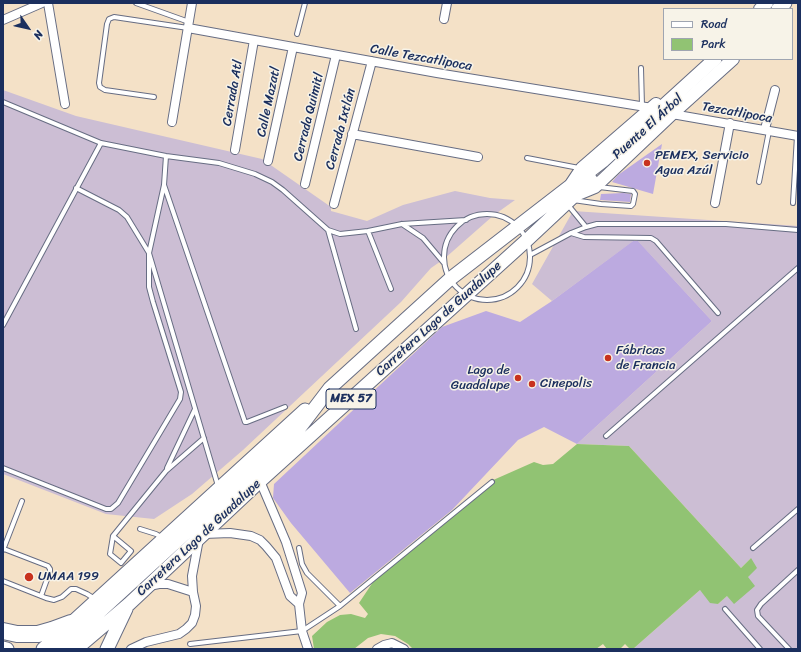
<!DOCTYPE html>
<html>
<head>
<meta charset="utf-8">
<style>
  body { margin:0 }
  #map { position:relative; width:801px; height:652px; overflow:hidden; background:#f4e1c7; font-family:Sriracha,sans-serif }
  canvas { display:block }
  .frame { position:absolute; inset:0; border:4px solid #1b2f5e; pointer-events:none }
  .legend { position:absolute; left:663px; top:8px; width:130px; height:52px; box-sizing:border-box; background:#f7f3e8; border:1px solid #9fa5b1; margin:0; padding:5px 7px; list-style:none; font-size:12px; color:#1b2f5e }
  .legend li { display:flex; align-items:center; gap:8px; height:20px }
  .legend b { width:20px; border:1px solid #9fa5b1 }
  .north { position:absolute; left:8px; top:8px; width:40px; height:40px; -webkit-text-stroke:3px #f7f3e8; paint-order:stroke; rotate:124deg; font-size:11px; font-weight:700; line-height:16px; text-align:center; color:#1b2f5e }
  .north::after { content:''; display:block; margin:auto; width:14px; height:18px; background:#1b2f5e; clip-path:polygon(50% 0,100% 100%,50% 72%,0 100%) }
</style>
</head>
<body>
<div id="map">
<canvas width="801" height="652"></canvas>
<div class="frame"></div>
<ul class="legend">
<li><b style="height:5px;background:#fff"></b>Road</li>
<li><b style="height:11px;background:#91c373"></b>Park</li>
</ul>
<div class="north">N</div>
</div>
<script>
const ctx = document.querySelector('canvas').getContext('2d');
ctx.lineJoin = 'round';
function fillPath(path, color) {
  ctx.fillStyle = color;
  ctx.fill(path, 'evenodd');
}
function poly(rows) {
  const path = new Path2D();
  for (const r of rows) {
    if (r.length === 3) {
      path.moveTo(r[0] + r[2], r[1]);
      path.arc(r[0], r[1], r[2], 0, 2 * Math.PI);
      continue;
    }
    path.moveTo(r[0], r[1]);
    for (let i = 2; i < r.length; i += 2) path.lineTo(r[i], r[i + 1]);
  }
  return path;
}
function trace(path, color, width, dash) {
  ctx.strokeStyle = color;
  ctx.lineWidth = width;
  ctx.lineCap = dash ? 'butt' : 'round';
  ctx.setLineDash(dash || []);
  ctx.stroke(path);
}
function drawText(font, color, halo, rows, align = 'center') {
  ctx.font = font + ' Sriracha,sans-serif';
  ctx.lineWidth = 3;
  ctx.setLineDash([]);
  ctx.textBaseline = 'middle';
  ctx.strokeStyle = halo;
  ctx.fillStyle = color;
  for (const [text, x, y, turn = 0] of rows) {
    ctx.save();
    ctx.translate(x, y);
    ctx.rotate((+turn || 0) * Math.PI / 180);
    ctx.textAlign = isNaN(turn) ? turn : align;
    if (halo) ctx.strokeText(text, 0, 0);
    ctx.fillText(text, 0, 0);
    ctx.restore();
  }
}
fillPath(poly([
  [3,90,76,116,262,159,331,207,331,211,367,221,403,205,455,191,490,198,515,200,494,215,444,259,431,268,401,302,243,450,192,494,154,519,106,514,3,474],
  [573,211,798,226,798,649,633,649,700,590,718,604,748,577,751,558,741,568,629,446,577,444,712,321,636,239,552,301,532,284]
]), '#ccbed4');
fillPath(poly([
  [577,444,629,446,741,568,751,558,757,568,748,577,755,586,734,604,727,596,718,604,710,603,700,590,633,649,630,649,625,644,620,649,607,649,603,644,596,649,413,649,408,644,395,636,381,634,368,638,354,649,314,649,312,636,327,622,340,615,351,614,365,618,368,614,359,603,375,579,491,481,534,462,543,465,553,464]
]), '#91c373');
fillPath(poly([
  [662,144,653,194,612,182,618,175],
  [623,193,631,194,630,202,600,200,601,194],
  [633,241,638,241,712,321,577,444,544,427,518,440,452,510,350,593,291,523,273,498,274,484,442,327,486,311,520,322,552,301]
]), '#bcaae0');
const lane = poly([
  [136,3,189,22],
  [297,34,305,3],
  [641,68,642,106],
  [154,97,105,90,100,87,99,83,107,24,109,19,114,17,188,28],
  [3,102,101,143,166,156,219,163,255,174,272,182,283,190,328,230,340,234,368,231,402,224,466,220],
  [527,158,579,168],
  [759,182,769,131],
  [164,185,245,422,247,422,285,407],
  [76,188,119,210,127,217,149,253,218,486],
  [573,200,601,204,631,206,633,204,635,194,633,191,599,187],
  [793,203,797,136],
  [568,205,586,227],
  [487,257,43],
  [402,224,423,238,444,263],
  [328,230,356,329],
  [368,231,391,289],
  [571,233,584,237,651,238,656,241,718,313],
  [530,255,571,233,586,227,597,224,726,224,798,230],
  [3,325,101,143],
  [606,436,798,268],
  [3,468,106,509,111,509,118,503,180,399,181,392,153,302,149,287,149,253,164,185,166,156],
  [167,468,195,409],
  [140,529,156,534,161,537],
  [113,536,131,551,121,563,110,554,113,536,166,471,204,438],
  [299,548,302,564,307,573,340,606],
  [753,548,798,509],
  [4,549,48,566,50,569,50,571,41,596],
  [3,550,22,501],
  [3,581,46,598,54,600,62,597,71,589,76,589,87,594,95,599],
  [725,609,760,649],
  [190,644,302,631,340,606,492,482],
  [789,649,758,616,757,610,761,604,798,570]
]);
const street = poly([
  [48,3,65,104],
  [444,19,447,3],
  [3,20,42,3],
  [188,28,437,73,652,108],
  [672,114,798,136],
  [172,122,192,3],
  [765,129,775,90],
  [352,134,478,157],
  [235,150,254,40],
  [268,161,293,47],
  [305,184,336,55],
  [715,203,730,123],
  [334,204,372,61],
  [260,481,286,542,302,593,299,604,302,631,308,649],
  [204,534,230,533,251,536,260,540,266,546,276,558,290,596,299,604],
  [149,586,159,584,168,584,193,592],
  [131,649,146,642,179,634,186,629,192,623,195,615,196,606,193,592,192,576,199,539],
  [377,649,384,645,392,643,404,649]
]);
const secondary = poly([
  [760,9,767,3],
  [572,183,582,168,656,104],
  [578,194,595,187,672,114,733,59]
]);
const primary = poly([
  [778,9,785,3],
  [3,648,7,649],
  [43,649,305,410],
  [59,649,298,430,330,388,450,279,604,160,715,59],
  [76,649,129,604,260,481,527,240,591,180],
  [107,649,126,609]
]);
const highway = poly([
  [3,631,17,634,38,634,52,630,71,623]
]);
trace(lane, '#676d83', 6);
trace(street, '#676d83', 10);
trace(secondary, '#676d83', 14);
trace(primary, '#676d83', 15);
trace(highway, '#676d83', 18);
trace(lane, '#fff', 4);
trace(street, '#fff', 8);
trace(secondary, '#fff', 12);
trace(primary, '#fff', 13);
trace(highway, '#fff', 16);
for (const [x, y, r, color] of [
  [647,163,4,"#c8321e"],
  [608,358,4,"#c8321e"],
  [518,378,4,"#c8321e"],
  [532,384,4,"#c8321e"],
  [29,577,5,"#c8321e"]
]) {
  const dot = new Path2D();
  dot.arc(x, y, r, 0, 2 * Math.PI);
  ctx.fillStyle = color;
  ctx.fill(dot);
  trace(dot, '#f7f3e8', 1.5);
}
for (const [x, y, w] of [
  [351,399,50]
]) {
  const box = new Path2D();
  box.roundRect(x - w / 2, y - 10, w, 20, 3);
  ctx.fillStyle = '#f7f3e8';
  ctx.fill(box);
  trace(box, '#1b2f5e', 1);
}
drawText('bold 12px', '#1b2f5e', null, [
  ["MEX 57",351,399]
]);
drawText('13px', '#1b2f5e', '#f7f3e8', [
  ["Calle Tezcatlipoca",421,58,10],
  ["Cerrada Atl",233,93,-80],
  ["Calle Mazatl",269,102,-78],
  ["Tezcatlipoca",737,113,10],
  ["Cerrada Quimitl",309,117,-76],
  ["Puente El Árbol",648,127,-42],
  ["Cerrada Ixtlán",341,129,-75],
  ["Carretera Lago de Guadalupe",439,319,-42],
  ["Carretera Lago de Guadalupe",199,538,-43]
]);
drawText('13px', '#1b2f5e', '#f7f3e8', [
  ["PEMEX, Servicio",655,156],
  ["Agua Azúl",655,171],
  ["Fábricas",616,351],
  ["de Francia",616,366],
  ["Lago de",510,371,"right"],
  ["Guadalupe",510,386,"right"],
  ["Cinepolis",540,384],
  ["UMAA 199",38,577]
], 'left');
</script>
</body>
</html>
